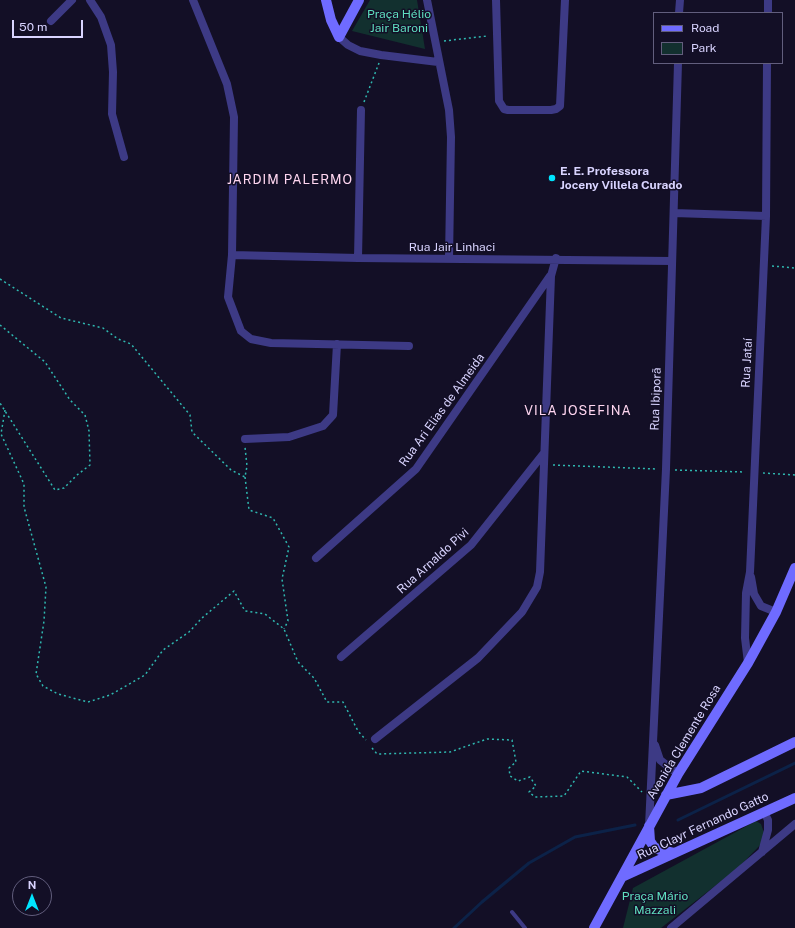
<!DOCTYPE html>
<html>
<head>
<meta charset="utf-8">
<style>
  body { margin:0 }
  #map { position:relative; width:795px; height:928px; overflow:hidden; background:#130f26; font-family:"Public Sans",sans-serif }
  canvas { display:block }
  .legend { position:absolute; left:653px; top:12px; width:130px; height:52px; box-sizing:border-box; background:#130f26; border:1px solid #625e7d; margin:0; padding:5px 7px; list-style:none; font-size:12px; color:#d9d4ff }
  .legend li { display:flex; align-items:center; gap:8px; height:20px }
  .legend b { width:20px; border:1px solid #625e7d }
  .north { position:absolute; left:12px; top:876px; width:40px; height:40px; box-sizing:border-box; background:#130f26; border:1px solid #625e7d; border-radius:50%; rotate:0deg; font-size:11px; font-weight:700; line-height:16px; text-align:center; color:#d9d4ff }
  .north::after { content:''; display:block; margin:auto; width:14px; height:18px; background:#00e5ff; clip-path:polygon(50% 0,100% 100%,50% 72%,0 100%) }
  .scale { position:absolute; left:12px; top:20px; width:71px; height:18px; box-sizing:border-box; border:2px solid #d9d4ff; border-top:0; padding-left:5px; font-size:12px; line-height:14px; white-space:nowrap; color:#d9d4ff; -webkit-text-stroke:3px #130f26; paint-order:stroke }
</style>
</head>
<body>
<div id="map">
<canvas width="795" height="928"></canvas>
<ul class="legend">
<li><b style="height:5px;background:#6f6bff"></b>Road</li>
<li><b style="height:11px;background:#12302f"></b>Park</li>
</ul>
<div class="north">N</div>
<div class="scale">50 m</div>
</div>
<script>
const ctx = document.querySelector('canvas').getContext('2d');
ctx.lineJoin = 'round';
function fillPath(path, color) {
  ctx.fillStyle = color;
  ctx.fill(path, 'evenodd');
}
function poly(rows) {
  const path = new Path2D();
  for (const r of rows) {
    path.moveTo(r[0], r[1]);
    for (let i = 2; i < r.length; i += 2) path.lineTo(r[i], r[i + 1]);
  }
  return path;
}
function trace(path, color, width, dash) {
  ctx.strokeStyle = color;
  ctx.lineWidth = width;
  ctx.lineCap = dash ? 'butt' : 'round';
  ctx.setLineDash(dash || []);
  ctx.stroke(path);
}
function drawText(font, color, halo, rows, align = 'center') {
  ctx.font = font + ' "Public Sans",sans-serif';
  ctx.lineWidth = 3;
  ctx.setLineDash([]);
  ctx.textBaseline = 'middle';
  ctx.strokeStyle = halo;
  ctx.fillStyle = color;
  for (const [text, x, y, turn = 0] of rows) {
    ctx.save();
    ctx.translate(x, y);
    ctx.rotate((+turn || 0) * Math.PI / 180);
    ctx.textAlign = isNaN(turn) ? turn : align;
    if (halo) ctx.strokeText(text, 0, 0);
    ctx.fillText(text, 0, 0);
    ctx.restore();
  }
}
fillPath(poly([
  [370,0,417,0,425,49,352,31],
  [756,821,761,824,766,839,738,868,661,928,623,928,633,888]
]), '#12302f');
trace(poly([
  [678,820,795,763],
  [454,928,482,902,529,863,575,837,635,825]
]), '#0c2248', 3);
trace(poly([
  [444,41,487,36],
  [364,102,379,63],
  [772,266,795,268],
  [0,279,61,318,103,328,118,339,131,344,190,415,192,432,231,470,245,477,247,466,245,447],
  [0,325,45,362,70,400,85,415,89,431,90,465,77,475,64,488,55,490,0,403],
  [5,410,1,434,24,484,24,507,46,587,44,621,36,674,43,686,58,694,88,702,110,695,145,675,163,650,189,632,202,618,234,591,245,611,265,614,284,629,298,662,314,678,327,702,343,702,358,731,366,740],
  [553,465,657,469],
  [675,470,745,472],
  [763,473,795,475],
  [245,477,249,510,273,518,289,547,282,579,288,621,284,629],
  [372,748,377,754,450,752,487,739,512,740,516,762,509,768,510,776,518,781,530,777,536,786,529,792,535,797,564,796,581,771,627,777,642,792]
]), '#2fb8b0', 1.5, [2, 3]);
trace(poly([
  [512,912,525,928]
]), '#3d3a85', 4);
trace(poly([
  [90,0,101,17,111,45,113,72,112,114,124,157],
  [193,0,227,84,234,117,232,255,228,297,241,331,251,339,271,343,409,346],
  [427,0,449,110,451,137,449,259],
  [496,0,499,101,504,109,508,110,551,110,556,109,560,106,565,0],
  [679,13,680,0],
  [768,13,768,0],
  [51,21,72,0],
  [339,37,348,45,360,51,381,55,438,62],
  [674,213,766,216],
  [232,255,358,258,672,261],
  [358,258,361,110],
  [245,439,289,437,323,426,333,415,337,344],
  [316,558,416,469,550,276],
  [751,577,754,594,761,606,776,612],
  [341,657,471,545,544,453],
  [748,663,745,638,746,593,750,572,766,216,767,63],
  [375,739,478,658,522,612,537,587,540,572,551,276,556,258],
  [655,745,660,760,678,774],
  [649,826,666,469,678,63],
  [762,852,768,830,768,820,764,812],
  [671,928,795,824]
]), '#3d3a85', 8);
trace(poly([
  [326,0,331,20,339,37],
  [339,37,359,0],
  [666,795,701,788,795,742],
  [649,826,650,841,654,847,660,850,674,853],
  [622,877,795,798],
  [594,928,678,774,748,663,776,612,795,568]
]), '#6f6bff', 10);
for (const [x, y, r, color] of [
  [552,178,4,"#00e5ff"]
]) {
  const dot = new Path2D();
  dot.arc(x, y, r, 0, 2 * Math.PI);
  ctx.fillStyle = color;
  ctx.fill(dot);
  trace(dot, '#130f26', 1.5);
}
drawText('12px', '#5fe0c0', '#130f26', [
  ["Praça Hélio",399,14],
  ["Jair Baroni",399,28],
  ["Praça Mário",655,896],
  ["Mazzali",655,910]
]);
drawText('bold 12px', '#d9d4ff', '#130f26', [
  ["E. E. Professora",560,171],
  ["Joceny Villela Curado",560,185]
], 'left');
drawText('12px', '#d9d4ff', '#130f26', [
  ["Rua Jair Linhaci",452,247],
  ["Rua Jataí",747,363,-87],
  ["Rua Ibiporã",656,399,-88],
  ["Rua Ari Elias de Almeida",442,410,-54],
  ["Rua Arnaldo Pivi",433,561,-42],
  ["Avenida Clemente Rosa",684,742,-59],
  ["Rua Clayr Fernando Gatto",703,826,-25]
]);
ctx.letterSpacing = '1px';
drawText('13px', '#ffd6f0', '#130f26', [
  ["JARDIM PALERMO",290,180],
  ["VILA JOSEFINA",578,411]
]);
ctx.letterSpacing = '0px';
</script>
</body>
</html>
